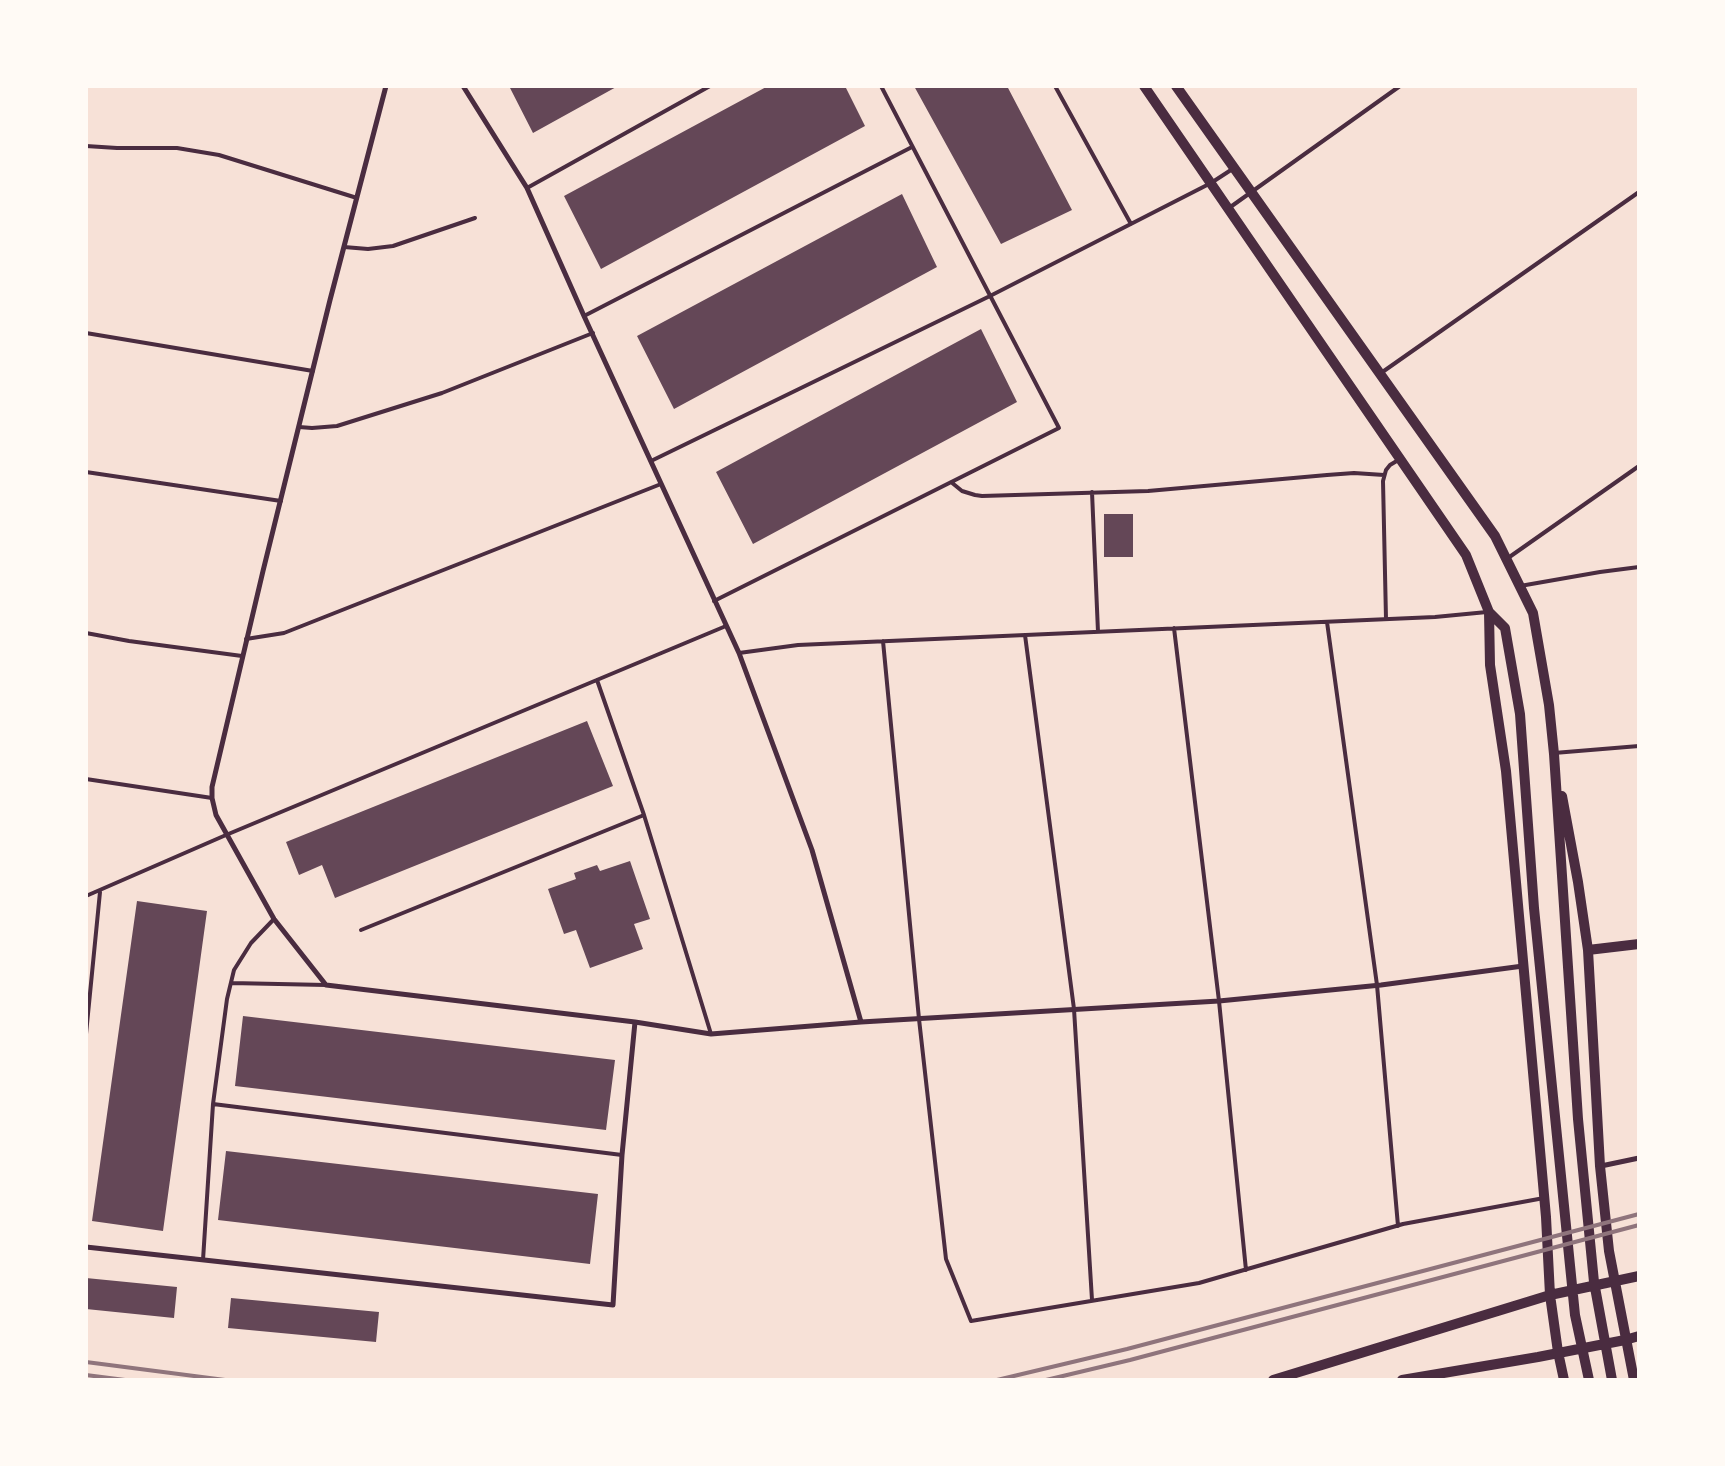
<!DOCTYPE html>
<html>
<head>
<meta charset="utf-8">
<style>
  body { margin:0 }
  #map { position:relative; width:1725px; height:1466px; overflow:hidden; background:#f7e1d7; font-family:Karla,sans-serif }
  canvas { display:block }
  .frame { position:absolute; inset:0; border:88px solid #fffaf5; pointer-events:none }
</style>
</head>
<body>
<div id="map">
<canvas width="1725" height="1466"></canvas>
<div class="frame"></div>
</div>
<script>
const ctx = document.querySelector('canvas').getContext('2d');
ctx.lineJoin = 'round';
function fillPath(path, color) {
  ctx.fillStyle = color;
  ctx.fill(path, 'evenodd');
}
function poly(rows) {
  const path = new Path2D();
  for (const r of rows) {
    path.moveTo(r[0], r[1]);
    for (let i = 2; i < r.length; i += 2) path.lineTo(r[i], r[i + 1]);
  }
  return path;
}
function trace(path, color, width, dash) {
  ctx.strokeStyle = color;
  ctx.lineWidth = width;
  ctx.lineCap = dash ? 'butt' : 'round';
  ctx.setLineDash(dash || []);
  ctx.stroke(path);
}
fillPath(poly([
  [509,86,618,86,533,133],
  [768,86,845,86,865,126,601,269,564,196],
  [914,86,1007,86,1072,210,1001,244],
  [902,194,937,267,674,409,637,336],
  [981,329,1017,402,753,544,716,472],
  [1104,514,1133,514,1133,557,1104,557],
  [587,721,613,786,335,898,322,865,299,875,286,842],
  [630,861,650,919,634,924,643,949,590,968,576,930,564,934,548,889,576,879,574,873,597,865,600,871],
  [137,901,207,911,163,1231,92,1221],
  [243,1016,615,1060,606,1130,235,1086],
  [226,1151,598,1194,590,1264,218,1220],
  [86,1278,177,1287,174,1318,86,1309],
  [231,1298,379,1312,376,1342,228,1328]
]), '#644757');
trace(poly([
  [1055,86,1131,224],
  [86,146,117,148,177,148,219,155,357,198],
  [527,188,710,86],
  [1229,208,1400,86],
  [344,247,368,249,393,246,475,218],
  [584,316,912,147],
  [86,333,313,371],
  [1381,373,1639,192],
  [299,427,312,428,337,426,442,393,593,333],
  [651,461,990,296,1211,183,1234,168],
  [86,472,281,501],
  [951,482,962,491,975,495,982,496,1148,491,1327,475,1354,473,1384,475],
  [1092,492,1098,632],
  [1508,558,1639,466],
  [1520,586,1600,572,1639,567],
  [714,601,1059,428,881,86],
  [1386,619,1383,481,1386,470,1390,465,1400,459],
  [1327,622,1377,985,1398,1226],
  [1174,628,1219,1001,1246,1270],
  [86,633,129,641,242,656],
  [1025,635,1074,1009,1092,1300],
  [246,639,284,633,661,484],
  [883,641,919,1019,946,1259,971,1321,1199,1283,1403,1224,1544,1198],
  [739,653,798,645,1435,617,1487,612],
  [597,680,644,815,711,1034],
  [1554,753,1639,746],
  [86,779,212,798],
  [86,896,226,835,726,626],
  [361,930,644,815],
  [231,983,326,985],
  [86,1034,100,892],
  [213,1104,622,1155],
  [203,1260,213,1104,227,999,234,970,251,943,274,919]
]), '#4a2c40', 4);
trace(poly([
  [386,86,330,300,263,571,212,787,212,798,216,815,274,919,326,985,635,1022,711,1034,861,1022,1219,1001,1381,985,1523,966],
  [463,86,527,188,584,316,739,653,812,850,861,1022],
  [1601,1166,1639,1158],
  [86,1247,613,1305,622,1155,635,1022]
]), '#4a2c40', 5);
trace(poly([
  [1144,86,1466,555,1489,612,1505,628,1520,714,1534,908,1575,1315,1589,1380],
  [1176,86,1495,536,1533,613,1549,705,1554,754,1578,1119,1594,1282,1612,1380],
  [1489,612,1490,665,1506,771,1546,1217,1550,1295,1558,1352,1564,1380],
  [1562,796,1578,882,1588,950,1600,1166,1609,1251,1634,1380],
  [1588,950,1639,944],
  [1273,1380,1550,1295,1639,1276],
  [1402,1380,1538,1357,1625,1340,1639,1336]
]), '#4a2c40', 10);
trace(poly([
  [86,1362,225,1380],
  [86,1375,125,1380],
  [997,1380,1127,1349,1639,1214],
  [1046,1380,1130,1360,1639,1225]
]), '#8f747c', 4);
</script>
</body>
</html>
